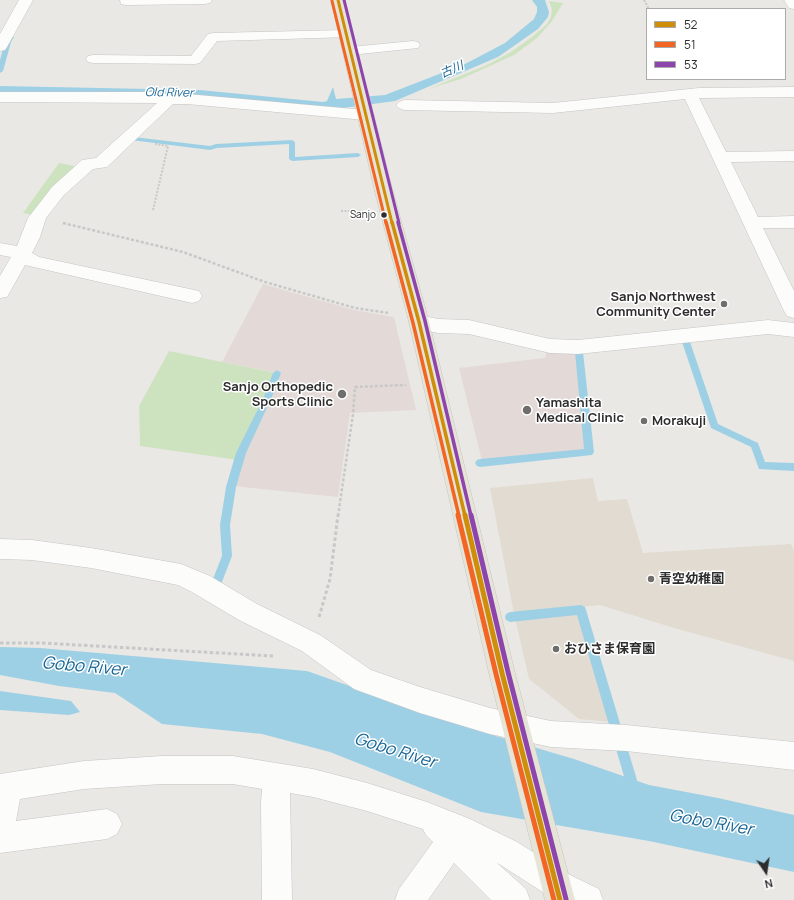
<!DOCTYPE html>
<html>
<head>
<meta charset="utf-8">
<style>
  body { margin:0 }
  #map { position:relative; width:794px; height:900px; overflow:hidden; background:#eae8e4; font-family:Manrope,sans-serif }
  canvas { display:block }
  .legend { position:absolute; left:646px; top:8px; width:140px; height:72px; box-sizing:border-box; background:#fff; border:1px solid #ababab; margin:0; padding:5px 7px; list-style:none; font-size:12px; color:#2d2d2d }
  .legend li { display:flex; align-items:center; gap:8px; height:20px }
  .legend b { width:20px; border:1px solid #ababab }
  .north { position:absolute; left:746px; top:852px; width:40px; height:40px; -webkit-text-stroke:3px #fff; paint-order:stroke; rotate:167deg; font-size:11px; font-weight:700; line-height:16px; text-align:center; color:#2d2d2d }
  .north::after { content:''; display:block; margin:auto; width:14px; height:18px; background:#2d2d2d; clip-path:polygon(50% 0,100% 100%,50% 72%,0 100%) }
</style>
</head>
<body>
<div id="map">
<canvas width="794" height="900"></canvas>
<ul class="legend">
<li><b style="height:5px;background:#cf8e09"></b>52</li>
<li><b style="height:5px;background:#f26522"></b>51</li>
<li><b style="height:5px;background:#8e44ad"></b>53</li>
</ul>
<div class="north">N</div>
</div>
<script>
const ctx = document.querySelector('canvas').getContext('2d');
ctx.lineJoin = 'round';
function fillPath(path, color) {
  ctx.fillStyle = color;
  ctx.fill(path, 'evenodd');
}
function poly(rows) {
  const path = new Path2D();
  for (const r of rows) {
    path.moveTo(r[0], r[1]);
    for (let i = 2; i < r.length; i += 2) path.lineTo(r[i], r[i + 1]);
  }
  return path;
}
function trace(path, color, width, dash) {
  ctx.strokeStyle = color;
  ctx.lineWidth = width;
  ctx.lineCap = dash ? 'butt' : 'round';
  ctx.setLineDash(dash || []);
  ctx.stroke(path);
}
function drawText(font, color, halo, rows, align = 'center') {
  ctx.font = font + ' Manrope,"Noto Sans JP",sans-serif';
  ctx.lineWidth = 3;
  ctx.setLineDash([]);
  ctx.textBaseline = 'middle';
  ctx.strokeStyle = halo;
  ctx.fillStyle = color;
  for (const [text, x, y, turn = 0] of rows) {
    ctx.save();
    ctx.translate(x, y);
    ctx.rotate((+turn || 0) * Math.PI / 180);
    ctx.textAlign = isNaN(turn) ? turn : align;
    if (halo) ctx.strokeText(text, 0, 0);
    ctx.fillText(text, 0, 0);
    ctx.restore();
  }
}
fillPath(poly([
  [593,478,598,501,627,499,643,553,791,544,794,551,794,661,674,628,600,605,514,614,490,488],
  [579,611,611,722,579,719,529,679,515,618]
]), '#e1dbd1');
fillPath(poly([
  [263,284,354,310,394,317,416,410,350,413,338,497,233,486,243,453,269,400,278,373,222,362],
  [547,352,579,353,587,451,482,461,459,368,545,358]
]), '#e3d9d7');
fillPath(poly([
  [549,1,563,3,552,21,537,38,514,55,461,79,428,89,487,65,511,52,532,37,547,24,551,17,552,9],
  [59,163,79,167,34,215,23,213],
  [169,351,276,373,238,460,140,446,139,406]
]), '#cde3c0');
fillPath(poly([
  [532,0,545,0,549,12,548,17,538,29,498,57,395,101,336,109,0,94,0,86,200,90,323,102,327,101,333,87,336,99,385,95,465,64,505,43,534,19,537,12,537,7],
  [0,647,40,648,307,671,469,728,574,759,649,785,718,798,794,815,794,872,649,841,481,812,330,752,262,734,162,724,115,693,59,686,0,675],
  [0,691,71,701,80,712,69,715,0,710]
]), '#9ed0e5');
fillPath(poly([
  [9,36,14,37,11,42,3,71,0,73,0,60,5,42,9,36],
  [125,136,210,146,216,144,292,140,295,142,295,157,358,153,361,155,358,157,292,161,289,159,289,144,217,148,210,150,123,139,123,137,125,136],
  [685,336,689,339,718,424,758,443,765,462,794,463,794,471,759,469,751,447,711,428,681,339,685,336],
  [579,349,583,352,594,452,592,455,480,467,477,466,475,463,477,460,480,459,584,449,575,352,579,349],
  [277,370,281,373,271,399,246,453,236,487,230,525,232,556,220,587,216,588,212,587,211,584,222,556,220,525,226,487,236,453,263,399,273,373,277,370],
  [581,605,585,607,586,610,640,790,638,794,634,796,630,794,628,790,577,615,510,622,506,620,505,617,506,614,510,612,581,605]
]), '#9ed0e5');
const minor = poly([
  [19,0,33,0,7,47,5,50,0,51,0,34,19,0],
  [120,0,212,0,210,3,205,4,126,5,121,4,120,0],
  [784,0,794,0,794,9,789,8,784,0],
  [346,30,351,31,353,34,351,37,217,41,200,63,195,64,93,63,88,62,86,59,88,56,93,55,191,56,208,34,213,33,346,30],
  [413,41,418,42,420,45,418,48,350,55,345,54,343,51,345,48,350,47,413,41],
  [794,87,794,97,699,98,726,152,794,151,794,161,731,162,758,217,794,216,794,228,763,228,794,291,794,318,787,316,784,311,685,99,553,113,404,110,399,108,396,105,399,102,404,100,553,103,699,88,794,87],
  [0,92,152,92,169,95,187,94,365,110,371,112,373,115,371,118,365,120,187,104,173,104,107,167,93,169,64,195,46,218,40,237,32,253,39,257,199,291,202,296,199,301,192,303,25,265,7,297,0,298,0,276,11,257,0,255,0,243,17,246,28,218,52,187,82,160,96,158,157,103,0,102,0,92],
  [419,315,438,319,469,320,550,339,578,340,768,320,794,323,794,337,768,334,578,354,550,353,469,334,438,333,412,327,409,322,412,317,419,315],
  [0,539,32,540,91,548,181,564,210,576,257,604,320,635,371,670,420,687,490,708,551,721,626,725,794,742,794,770,626,751,551,747,490,734,420,713,354,689,302,651,239,620,192,592,178,585,91,568,32,560,0,559,0,539],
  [162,756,233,756,313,769,367,783,427,802,470,819,517,842,568,874,599,889,603,900,555,900,496,862,526,889,530,900,491,900,454,863,428,900,395,900,399,889,433,842,426,835,423,829,367,811,313,797,290,793,292,900,262,900,261,803,262,789,233,784,162,784,84,789,20,799,16,821,107,809,117,814,122,824,117,834,107,839,0,853,0,774,84,761,162,756]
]);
const major = poly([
  [331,0,345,0,393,192,429,322,515,673,575,900,545,900,489,673,409,322,375,192,331,0]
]);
trace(minor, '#c4c4c4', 1);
trace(major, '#c6c5c3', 1);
trace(poly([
  [644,0,649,9],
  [153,210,168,146,155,144],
  [341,211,363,211],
  [63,223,65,223]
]), '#c8c8c8', 2, [2, 1.5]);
trace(poly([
  [63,223,183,252,265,282,355,308,389,313],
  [338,516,353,414,355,387,406,385]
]), '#c8c8c8', 2.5, [3, 2]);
trace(poly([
  [319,617,330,579,338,515],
  [0,643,42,643,273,656]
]), '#c8c8c8', 3, [3.5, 2.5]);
fillPath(minor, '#fcfcfb');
fillPath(major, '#e6e3d7');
trace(poly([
  [338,0,392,223]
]), '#cf8e09', 3);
trace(poly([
  [392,222,419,322,465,516]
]), '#cf8e09', 3.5);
trace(poly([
  [465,515,502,673,560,900]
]), '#cf8e09', 5);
trace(poly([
  [332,1,386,223]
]), '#f26522', 3);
trace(poly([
  [386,222,413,323,459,516]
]), '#f26522', 3.5);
trace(poly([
  [458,515,496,674,554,900]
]), '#f26522', 5);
trace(poly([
  [344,0,399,223]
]), '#8e44ad', 3);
trace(poly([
  [398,222,425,321,471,516]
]), '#8e44ad', 3.5);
trace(poly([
  [471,515,508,672,566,899]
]), '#8e44ad', 5);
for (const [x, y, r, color] of [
  [384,215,3.5,"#2d2d2d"],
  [724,304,4,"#6f6e6d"],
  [342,394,5,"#6f6e6d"],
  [527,410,5,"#6f6e6d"],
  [644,421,4,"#6f6e6d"],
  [651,579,4,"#6f6e6d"],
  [556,649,4,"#6f6e6d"]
]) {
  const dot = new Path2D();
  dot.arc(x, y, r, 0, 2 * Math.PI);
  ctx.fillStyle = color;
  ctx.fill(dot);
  trace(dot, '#fff', 1.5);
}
drawText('10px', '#2d2d2d', '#fff', [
  ["Sanjo",376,215]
], 'right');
drawText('italic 12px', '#196696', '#fff', [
  ["古川",452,70,-23],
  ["Old River",169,93,1]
]);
drawText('bold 13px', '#2d2d2d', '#fff', [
  ["Sanjo Northwest",716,297,"right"],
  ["Community Center",716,312,"right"],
  ["Sanjo Orthopedic",333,387,"right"],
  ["Sports Clinic",333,402,"right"],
  ["Yamashita",536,403],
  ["Medical Clinic",536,418],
  ["Morakuji",652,421],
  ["青空幼稚園",659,579],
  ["おひさま保育園",564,649]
], 'left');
drawText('italic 17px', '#196696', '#fff', [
  ["Gobo River",84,667,5],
  ["Gobo River",395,751,17],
  ["Gobo River",711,823,10]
]);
</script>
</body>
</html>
